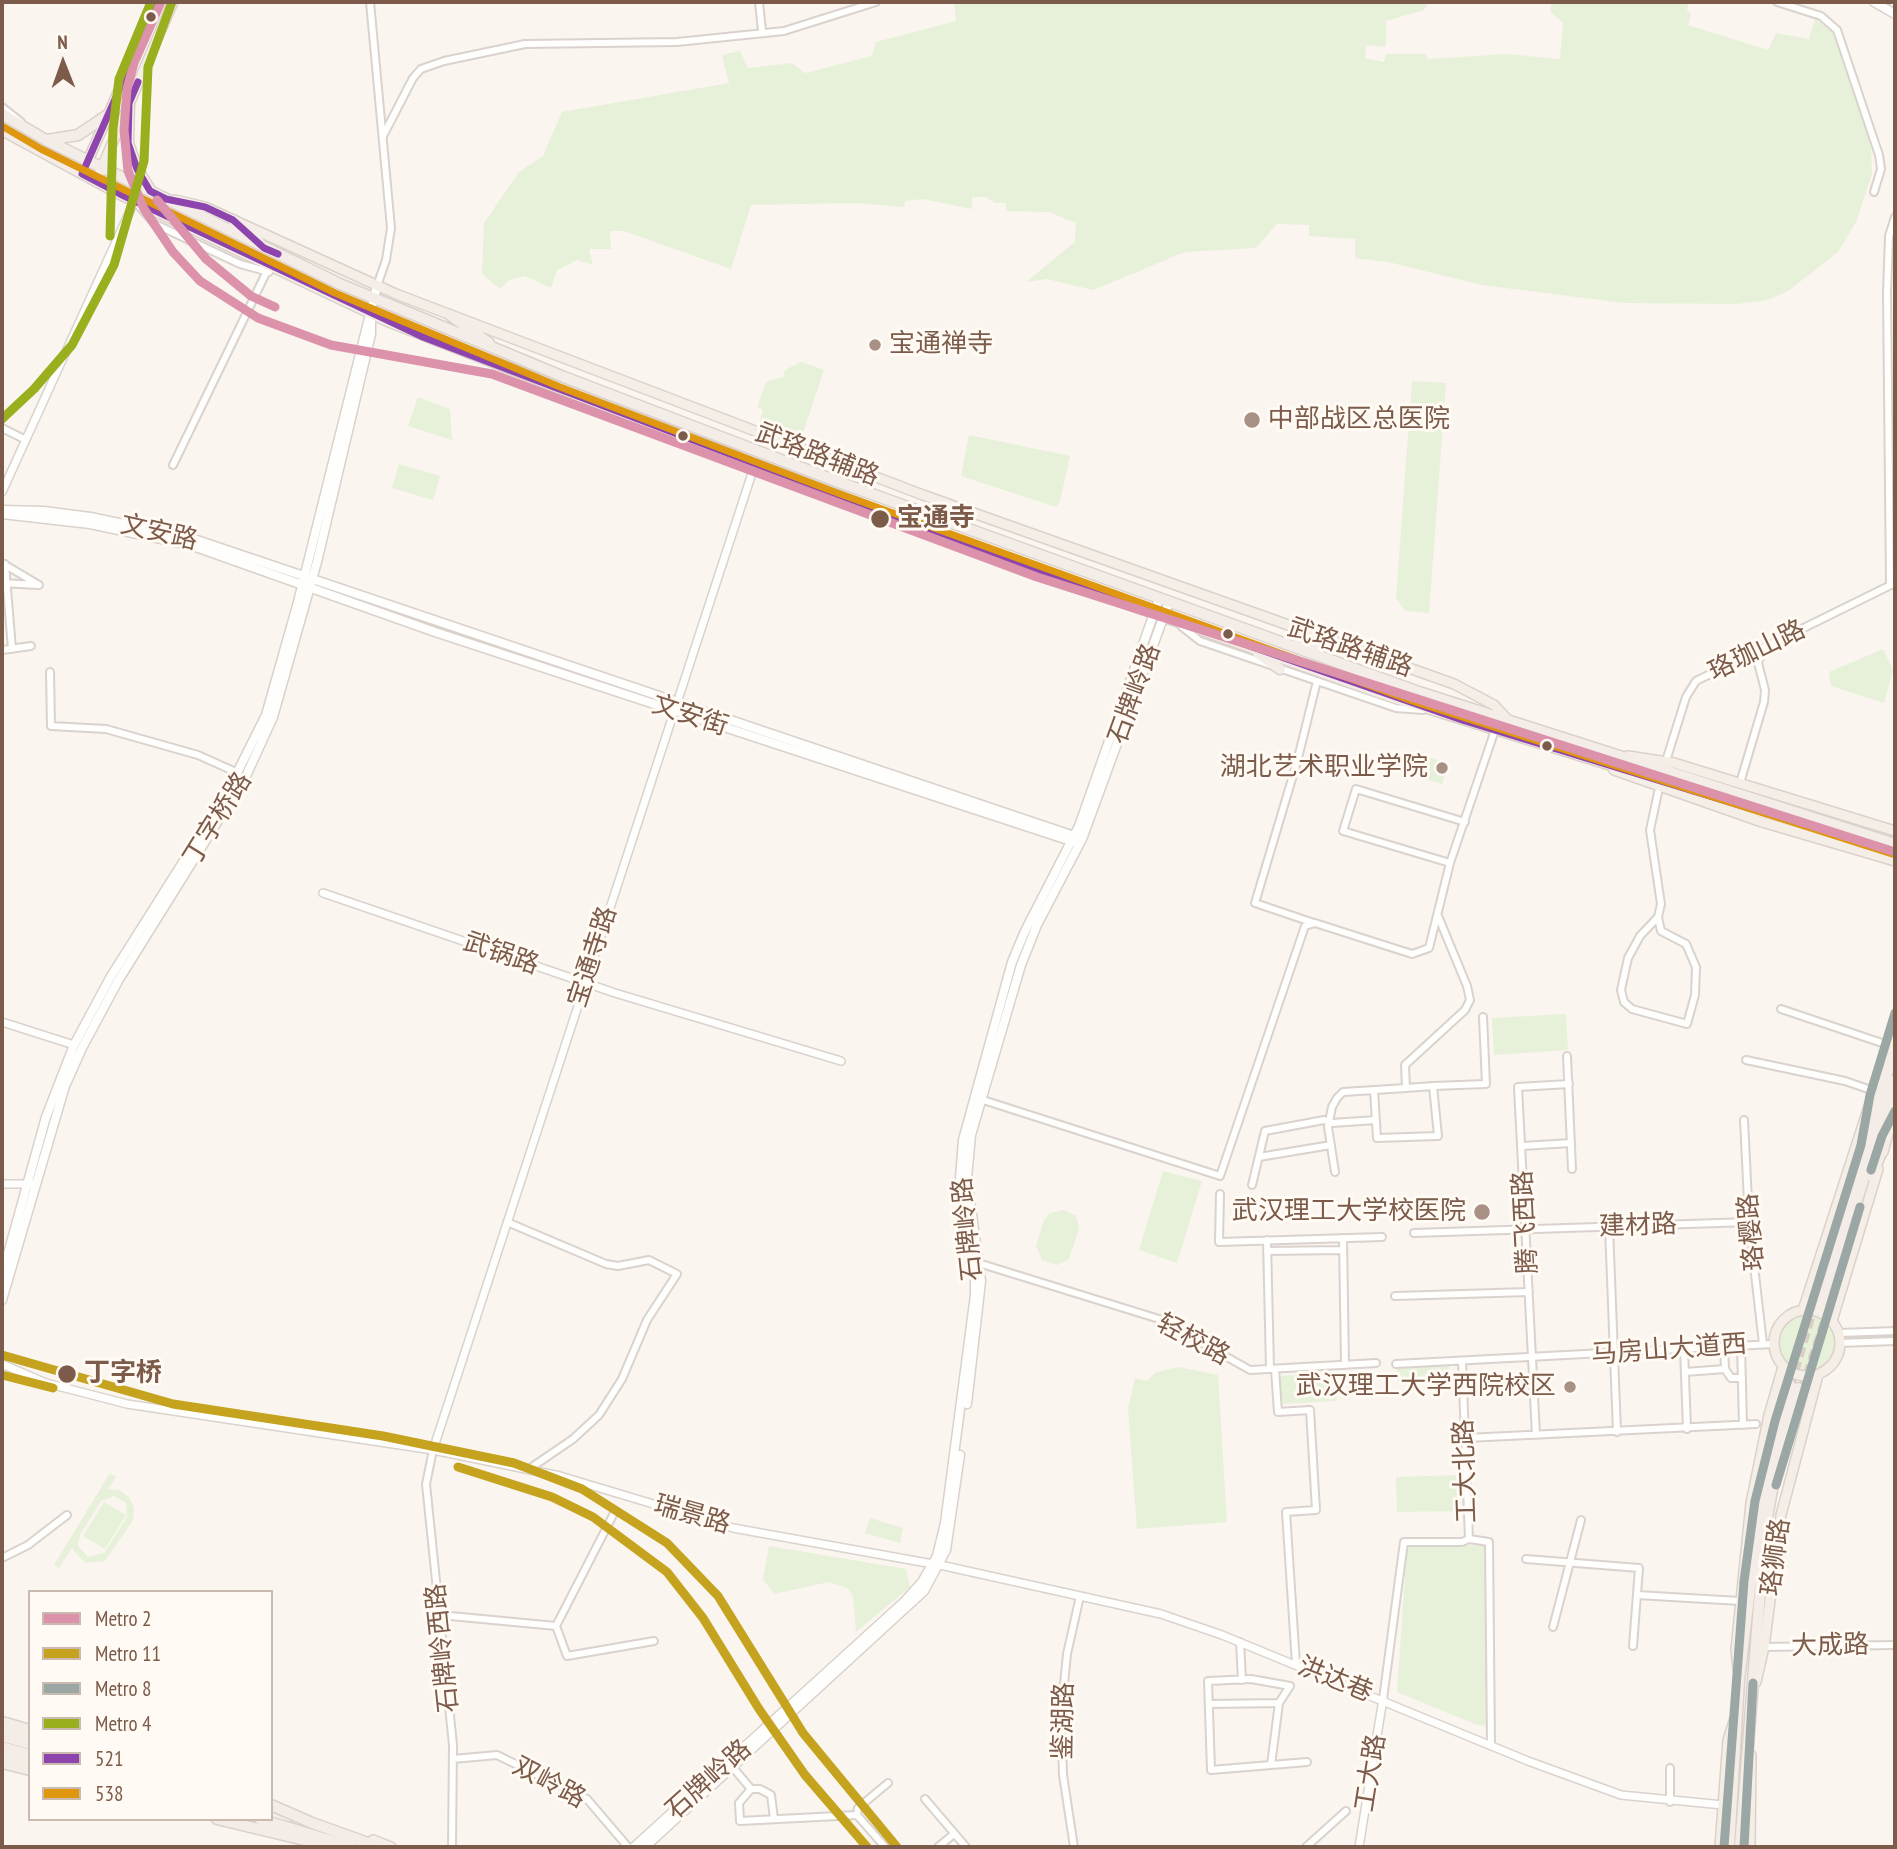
<!DOCTYPE html>
<html>
<head>
<meta charset="utf-8">
<style>
  body { margin:0 }
  #map { position:relative; width:1897px; height:1849px; overflow:hidden; background:#faf5ef; font-family:"PT Sans Narrow",sans-serif }
  canvas { display:block }
  .frame { position:absolute; inset:0; border:4px solid #7c5b4a; pointer-events:none }
  .legend { position:absolute; left:28px; top:1590px; width:245px; height:231px; box-sizing:border-box; background:#fffaf3; border:2px solid #cbbaaf; margin:0; padding:9px 12px; list-style:none; font-size:21px; color:#7c5b4a }
  .legend li { display:flex; align-items:center; gap:14px; height:35px }
  .legend b { width:35px; border:2px solid #cbbaaf }
  .north { position:absolute; left:28px; top:28px; width:70px; height:70px; -webkit-text-stroke:5px #fffaf3; paint-order:stroke; rotate:359deg; font-size:19px; font-weight:700; line-height:28px; text-align:center; color:#7c5b4a }
  .north::after { content:''; display:block; margin:auto; width:24px; height:32px; background:#7c5b4a; clip-path:polygon(50% 0,100% 100%,50% 72%,0 100%) }
</style>
</head>
<body>
<div id="map">
<canvas width="1897" height="1849"></canvas>
<div class="frame"></div>
<ul class="legend">
<li><b style="height:9px;background:#db92aa"></b>Metro 2</li>
<li><b style="height:9px;background:#c5a31e"></b>Metro 11</li>
<li><b style="height:9px;background:#9ba7a5"></b>Metro 8</li>
<li><b style="height:9px;background:#99af1e"></b>Metro 4</li>
<li><b style="height:9px;background:#8e44ad"></b>521</li>
<li><b style="height:9px;background:#de970f"></b>538</li>
</ul>
<div class="north">N</div>
</div>
<script>
const ctx = document.querySelector('canvas').getContext('2d');
ctx.lineJoin = 'round';
function fillPath(path, color) {
  ctx.fillStyle = color;
  ctx.fill(path, 'evenodd');
}
function poly(rows) {
  const path = new Path2D();
  for (const r of rows) {
    if (r.length === 3) {
      path.moveTo(r[0] + r[2], r[1]);
      path.arc(r[0], r[1], r[2], 0, 2 * Math.PI);
      continue;
    }
    path.moveTo(r[0], r[1]);
    for (let i = 2; i < r.length; i += 2) path.lineTo(r[i], r[i + 1]);
  }
  return path;
}
function trace(path, color, width, dash) {
  ctx.strokeStyle = color;
  ctx.lineWidth = width;
  ctx.lineCap = dash ? 'butt' : 'round';
  ctx.setLineDash(dash || []);
  ctx.stroke(path);
}
function drawText(font, color, halo, rows, align = 'center') {
  ctx.font = font + ' "PT Sans Narrow","Noto Sans SC",sans-serif';
  ctx.lineWidth = 6;
  ctx.setLineDash([]);
  ctx.textBaseline = 'middle';
  ctx.strokeStyle = halo;
  ctx.fillStyle = color;
  for (const [text, x, y, turn = 0] of rows) {
    ctx.save();
    ctx.translate(x, y);
    ctx.rotate((+turn || 0) * Math.PI / 180);
    ctx.textAlign = isNaN(turn) ? turn : align;
    if (halo) ctx.strokeText(text, 0, 0);
    ctx.fillText(text, 0, 0);
    ctx.restore();
  }
}
fillPath(poly([
  [954,2,1429,2,1424,10,1386,21,1386,47,1366,45,1365,58,1384,62,1386,54,1426,54,1428,59,1507,54,1560,59,1563,23,1550,11,1552,2,1689,2,1687,10,1691,14,1688,25,1768,50,1776,33,1809,39,1815,19,1831,30,1843,55,1871,147,1872,174,1856,222,1838,252,1788,291,1767,300,1737,304,1624,303,1482,285,1388,262,1355,258,1355,239,1309,236,1309,225,1277,224,1256,248,1185,252,1093,290,1047,279,1026,282,1075,242,1076,223,1049,212,1006,211,1006,203,995,203,986,197,972,197,972,209,923,199,905,201,904,207,855,203,751,205,731,269,624,231,610,231,611,249,589,249,593,265,577,260,557,270,551,288,525,276,509,280,500,289,482,274,484,223,519,172,543,156,562,112,729,83,722,55,740,51,748,68,792,63,805,73,872,56,876,42,956,21],
  [801,362,824,370,802,436,760,420,763,410,757,407,766,382,783,377,785,370],
  [1412,381,1446,383,1429,613,1405,611,1396,598],
  [418,397,450,409,452,440,408,426],
  [969,435,1070,456,1060,501,1056,507,961,476],
  [399,464,440,476,433,500,392,488],
  [1883,649,1893,670,1884,703,1831,686,1829,672],
  [1424,756,1448,763,1442,784,1417,777],
  [1566,1014,1568,1050,1494,1055,1492,1018],
  [1163,1171,1202,1181,1177,1263,1139,1250],
  [1063,1210,1076,1216,1079,1229,1069,1259,1057,1265,1042,1260,1036,1246,1044,1220,1050,1213],
  [1808,1343,30],
  [1449,1366,1449,1381,1398,1383,1397,1367],
  [1179,1367,1218,1375,1227,1522,1137,1529,1128,1409,1135,1378,1146,1381,1157,1372],
  [1336,1373,1337,1401,1280,1404,1279,1376],
  [110,1473,116,1477,108,1489,119,1490,129,1497,134,1508,133,1520,105,1561,85,1563,72,1548,59,1568,54,1565],
  [114,1496,126,1503,127,1517,104,1553,88,1557,78,1546,80,1535,101,1501],
  [1459,1475,1461,1511,1397,1512,1396,1477],
  [104,1502,126,1515,105,1549,83,1536],
  [870,1518,903,1528,900,1543,865,1533],
  [1488,1545,1490,1724,1487,1726,1477,1725,1397,1692,1407,1546],
  [769,1546,906,1569,910,1587,856,1632,853,1596,847,1588,829,1582,774,1594,763,1579]
]), '#e7f1d9');
trace(poly([
  [1790,1385,1816,1298],
  [1803,1389,1831,1303]
]), '#dacec6', 10, [10, 5]);
const minor = poly([
  [370,2,391,228,386,260,377,286],
  [759,2,762,31],
  [1777,2,1821,16,1837,30,1879,155,1881,169,1874,192],
  [2,107,21,122],
  [383,136,413,78,421,69,444,61,525,44,677,42,784,31,876,2],
  [138,205,155,224,240,264,269,272],
  [2,428,26,440],
  [173,465,267,271],
  [2,563,39,585],
  [5,564,12,649],
  [2,583,38,585],
  [1890,585,1887,293,1889,236,1895,217],
  [1181,626,1200,641,1317,681,1396,708,1423,710],
  [2,650,31,646],
  [50,672,51,726,106,729,198,755,238,773],
  [1666,761,1686,697,1696,681,1895,583],
  [1740,783,1764,702,1765,690,1758,663,1762,651],
  [1450,863,1343,831,1356,789,1465,822],
  [1658,917,1661,931,1686,944,1696,967,1695,995,1687,1024,1632,1009,1624,1002,1621,990,1628,958,1640,936,1658,917,1661,904,1650,830,1659,788],
  [1314,923,1255,903,1297,762,1317,681],
  [1781,1009,1888,1045],
  [1567,1056,1572,1169],
  [1746,1060,1845,1081,1874,1091],
  [1433,1086,1486,1084,1483,1017],
  [1374,1090,1377,1138,1438,1136,1433,1086,1406,1088,1405,1065,1465,1010,1470,1000,1467,986,1438,916],
  [980,1099,1220,1176,1305,926,1315,923,1412,954,1429,948,1450,863,1495,730],
  [1744,1120,1749,1222,1763,1344],
  [1522,1146,1571,1143],
  [1259,1157,1331,1145],
  [1335,1172,1328,1127,1332,1107,1337,1098,1343,1092,1406,1088],
  [1252,1185,1265,1131,1324,1120,1332,1123,1376,1120],
  [1220,1194,1219,1242,1382,1237],
  [507,1222,606,1264,618,1266,649,1260,677,1274,647,1320,622,1379,599,1415,573,1439,529,1469],
  [1609,1227,1617,1432],
  [1414,1233,1749,1222],
  [1343,1238,1345,1365],
  [1267,1240,1270,1369],
  [1267,1251,1342,1250],
  [975,1262,1159,1319,1250,1370,1376,1363],
  [1395,1296,1529,1292],
  [1839,1333,1895,1331],
  [1840,1343,1895,1341],
  [1741,1345,1743,1425],
  [1684,1349,1687,1429],
  [1462,1361,1469,1539],
  [1396,1364,1773,1344],
  [1275,1369,1278,1412,1310,1410,1316,1510,1286,1512,1296,1664],
  [1725,1369,1731,1378,1742,1378],
  [1685,1372,1725,1369,1724,1346],
  [1536,1435,1518,1087,1569,1084],
  [1466,1438,1756,1424],
  [433,1450,426,1484,453,1745,452,1847],
  [2,1558,28,1545,67,1515],
  [1526,1559,1639,1568,1633,1646],
  [1637,1595,1740,1601],
  [440,1615,556,1626,567,1656,654,1641],
  [556,1626,613,1515],
  [1553,1627,1581,1520],
  [1240,1642,1242,1680],
  [1764,1647,1895,1645],
  [1383,1699,1404,1542,1462,1542,1469,1539,1489,1542,1491,1746],
  [1209,1704,1279,1703],
  [453,1759,497,1755,587,1799,628,1847],
  [730,1764,751,1789,760,1789,771,1795,774,1819],
  [1271,1765,1279,1703,1290,1686,1251,1679,1208,1681,1211,1770,1307,1762],
  [751,1789,739,1803,740,1821,857,1815],
  [925,1799,966,1847],
  [1670,1802,1670,1768],
  [857,1815,858,1808,888,1783],
  [857,1815,885,1847],
  [938,1847,954,1834],
  [1074,1847,1063,1775,1061,1715,1067,1654,1080,1596],
  [1306,1847,1346,1811]
]);
const tertiary = poly([
  [2,492,135,200],
  [323,893,615,993,841,1061],
  [2,1022,74,1045],
  [2,1184,32,1184],
  [2,1364,46,1383,127,1404,433,1450,560,1476,733,1528,933,1564],
  [433,1450,755,464],
  [940,1565,1161,1614,1222,1635,1528,1761,1621,1795,1723,1805],
  [1359,1847,1383,1699]
]);
const secondary = poly([
  [1874,2,1895,14],
  [1894,2,1895,2],
  [2,510,44,511,90,517,191,538,1077,837],
  [2,514,90,524,190,545,435,632,1074,842],
  [2,1275,46,1117,74,1045,110,978,228,791,266,715,298,602,377,286],
  [2,1300,65,1086,82,1048,118,981,247,774,273,717,317,562,371,334,371,317],
  [967,1404,981,1281,967,1178,971,1135,1021,965,1037,925,1082,839,1169,602],
  [634,1847,905,1601,922,1582,937,1556,945,1523,975,1295,975,1273,960,1178,963,1140,1012,962,1025,931,1079,826,1159,599],
  [645,1847,924,1591,946,1550,960,1455]
]);
const primary = poly([
  [82,174,158,2],
  [96,181,173,2],
  [175,200,205,207,396,294,923,495,1454,684,1494,705,1508,720],
  [1628,756,1674,763,1895,831],
  [1614,770,1762,822,1895,861],
  [1883,1152,1895,1108],
  [1806,1301,1835,1310],
  [1807,1343,33],
  [1803,1310,1895,1026],
  [1832,1321,1878,1169],
  [1738,1669,1736,1649,1751,1503,1769,1415,1783,1367],
  [1756,1682,1764,1647,1781,1515,1818,1375],
  [2,1730,30,1739],
  [2,1754,30,1762],
  [373,1840,391,1847],
  [1720,1847,1728,1740,1735,1718],
  [1750,1847,1751,1755]
]);
const trunk = poly([
  [129,103,128,143,137,169,150,190],
  [2,114,46,140,340,284,564,377,836,481,1419,692,1895,844],
  [2,130,120,194,385,320,755,464,1049,576,1392,697,1895,853],
  [47,140,78,135,109,114],
  [233,220,259,242],
  [450,315,489,343],
  [1296,645,1338,645],
  [1258,653,1280,669],
  [1872,1176,1884,1145],
  [1816,1298,1895,1048],
  [1825,1301,1895,1080],
  [2,1722,30,1730],
  [2,1736,30,1744],
  [2,1747,30,1755],
  [2,1763,30,1770],
  [271,1811,289,1816],
  [217,1819,334,1847],
  [260,1819,352,1847],
  [304,1820,379,1847],
  [1729,1847,1739,1681,1757,1529,1768,1466,1790,1385],
  [1740,1847,1765,1529,1776,1468,1798,1388]
]);
trace(minor, '#dad2cd', 10);
trace(tertiary, '#dad2cd', 10);
trace(secondary, '#dad1cb', 11);
trace(primary, '#dbd1cb', 12);
trace(trunk, '#dbd1cb', 13);
trace(minor, '#fefefd', 6);
trace(tertiary, '#fefefd', 7);
trace(secondary, '#fefefd', 8);
trace(primary, '#f4eee6', 9);
trace(trunk, '#f4ece6', 10);
const trunkBridge = poly([
  [271,1805,310,1822]
]);
trace(trunkBridge, '#dbd1cb', 13, []);
trace(trunkBridge, '#f4ece6', 10);
trace(poly([
  [158,2,82,174,120,194,423,337,1049,576,1462,720,1895,853],
  [138,82,129,103,128,143,137,169,150,191,166,199,205,207,233,220,264,248,278,254]
]), '#8e44ad', 7);
trace(poly([
  [2,126,41,149,335,293,560,387,832,491,1415,702,1892,854]
]), '#de970f', 7);
trace(poly([
  [161,2,134,63,127,89,124,130,128,171,144,209,173,252,200,281,258,318,331,345,492,374,1037,577,1895,852],
  [157,200,206,259,251,296,275,307]
]), '#db92aa', 9);
trace(poly([
  [2,1355,173,1404,383,1436,514,1463,582,1489,667,1543,718,1596,803,1733,897,1847],
  [2,1375,53,1388],
  [458,1467,552,1497,593,1517,667,1572,703,1618,759,1709,805,1775,867,1847]
]), '#c5a31e', 9);
trace(poly([
  [1871,1170,1882,1136,1895,1111],
  [1776,1485,1860,1207],
  [1724,1847,1744,1581,1755,1501,1775,1421,1861,1145,1870,1095,1895,1013],
  [1744,1847,1753,1683]
]), '#9ba7a5', 9);
trace(poly([
  [110,236,113,129,119,79,151,2],
  [2,419,34,389,72,345,114,265,144,161,148,67,172,2]
]), '#99af1e', 9);
for (const [x, y, r, color] of [
  [151,17,6,"#7c5b4a"],
  [875,345,7,"#a89184"],
  [1252,420,9,"#a89184"],
  [683,436,6,"#7c5b4a"],
  [880,519,10,"#7c5b4a"],
  [1228,634,6,"#7c5b4a"],
  [1547,746,6,"#7c5b4a"],
  [1442,768,7,"#a89184"],
  [1482,1212,9,"#a89184"],
  [67,1374,10,"#7c5b4a"],
  [1570,1387,7,"#a89184"]
]) {
  const dot = new Path2D();
  dot.arc(x, y, r, 0, 2 * Math.PI);
  ctx.fillStyle = color;
  ctx.fill(dot);
  trace(dot, '#fffaf3', 2.5);
}
drawText('26px', '#7c5b4a', '#fffaf3', [
  ["宝通禅寺",889,345,"left"],
  ["中部战区总医院",1268,420,"left"],
  ["湖北艺术职业学院",1428,768],
  ["武汉理工大学校医院",1466,1212],
  ["武汉理工大学西院校区",1556,1387]
], 'right');
drawText('26px', '#7c5b4a', '#fffaf3', [
  ["武珞路辅路",817,455,21],
  ["文安路",159,533,13],
  ["武珞路辅路",1350,648,19],
  ["珞珈山路",1757,651,-26],
  ["石牌岭路",1135,694,-70],
  ["文安街",690,716,18],
  ["丁字桥路",218,819,-58],
  ["武锅路",501,954,19],
  ["宝通寺路",593,957,-72],
  ["腾飞西路",1526,1222,-93],
  ["建材路",1638,1226,-2],
  ["石牌岭路",968,1229,-96],
  ["珞樱路",1752,1232,-95],
  ["轻校路",1193,1340,28],
  ["马房山大道西",1669,1350,-4],
  ["工大北路",1466,1471,-92],
  ["瑞景路",692,1515,16],
  ["珞狮路",1776,1557,-82],
  ["大成路",1830,1646,-1],
  ["石牌岭西路",443,1648,-96],
  ["洪达巷",1335,1680,22],
  ["鉴湖路",1064,1721,-89],
  ["工大路",1371,1773,-81],
  ["石牌岭路",709,1780,-42],
  ["双岭路",549,1783,28]
]);
drawText('bold 26px', '#7c5b4a', '#fffaf3', [
  ["宝通寺",897,519],
  ["丁字桥",84,1374]
], 'left');
</script>
</body>
</html>
